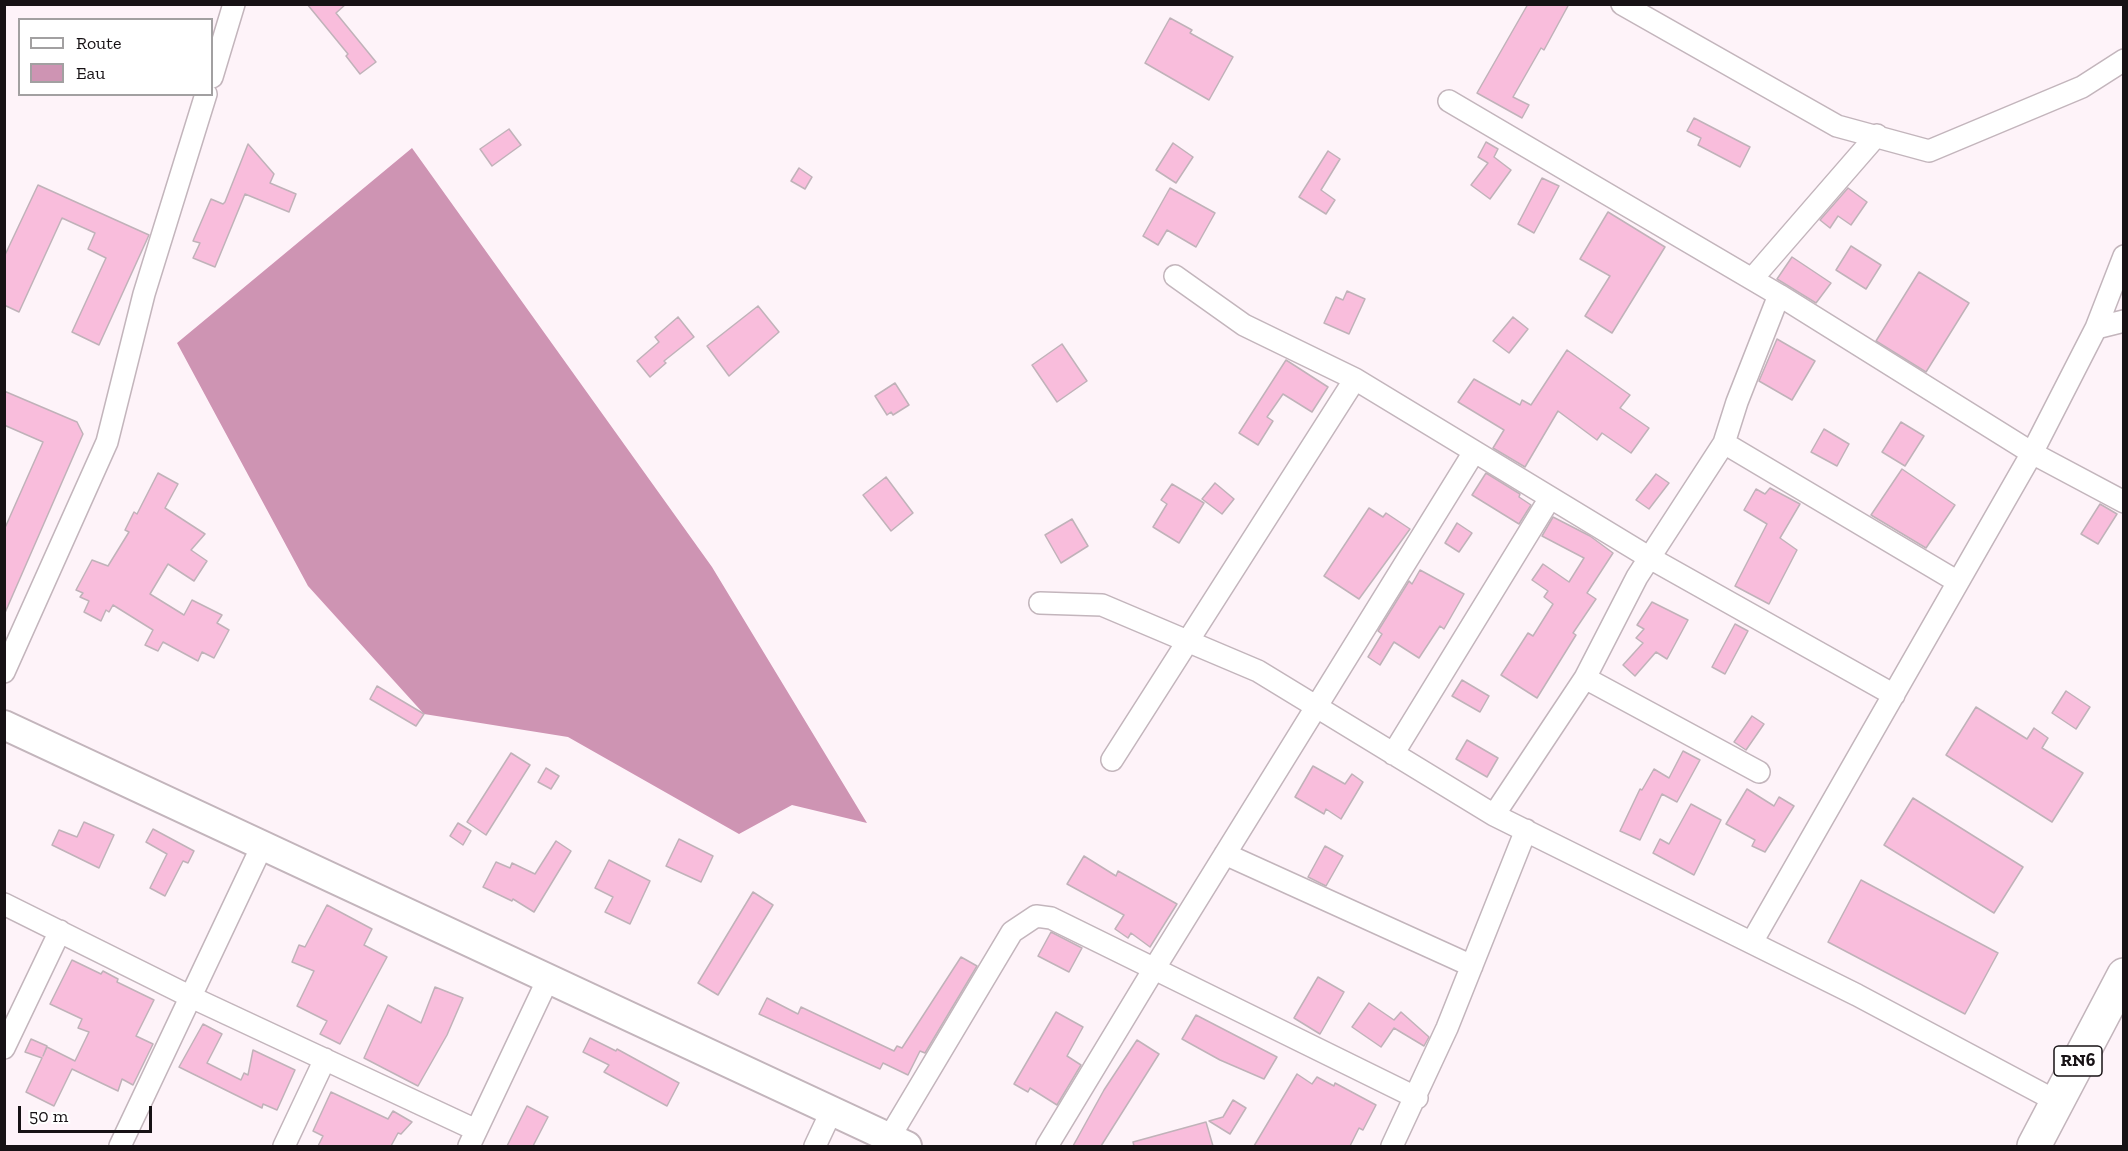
<!DOCTYPE html>
<html>
<head>
<meta charset="utf-8">
<style>
  body { margin:0 }
  #map { position:relative; width:2128px; height:1151px; overflow:hidden; background:#fef3f9; font-family:"Zilla Slab",serif }
  canvas { display:block }
  .frame { position:absolute; inset:0; border:6px solid #171215; pointer-events:none }
  .legend { position:absolute; left:18px; top:18px; width:195px; height:78px; box-sizing:border-box; background:#fff; border:2px solid #a2a0a1; margin:0; padding:8px 10px; list-style:none; font-size:18px; color:#171215 }
  .legend li { display:flex; align-items:center; gap:12px; height:30px }
  .legend b { width:30px; border:2px solid #a2a0a1 }
  .scale { position:absolute; left:18px; top:1106px; width:134px; height:27px; box-sizing:border-box; border:3px solid #171215; border-top:0; padding-left:8px; font-size:18px; line-height:21px; white-space:nowrap; color:#171215; -webkit-text-stroke:4px #fff; paint-order:stroke }
</style>
</head>
<body>
<div id="map">
<canvas width="2128" height="1151"></canvas>
<div class="frame"></div>
<ul class="legend">
<li><b style="height:8px;background:#fff"></b>Route</li>
<li><b style="height:16px;background:#ce94b3"></b>Eau</li>
</ul>
<div class="scale">50 m</div>
</div>
<script>
const ctx = document.querySelector('canvas').getContext('2d');
ctx.lineJoin = 'round';
function fillPath(path, color) {
  ctx.fillStyle = color;
  ctx.fill(path, 'evenodd');
}
function poly(rows) {
  const path = new Path2D();
  for (const r of rows) {
    path.moveTo(r[0], r[1]);
    for (let i = 2; i < r.length; i += 2) path.lineTo(r[i], r[i + 1]);
  }
  return path;
}
function trace(path, color, width, dash) {
  ctx.strokeStyle = color;
  ctx.lineWidth = width;
  ctx.lineCap = dash ? 'butt' : 'round';
  ctx.setLineDash(dash || []);
  ctx.stroke(path);
}
function drawText(font, color, halo, rows, align = 'center') {
  ctx.font = font + ' "Zilla Slab",serif';
  ctx.lineWidth = 5;
  ctx.setLineDash([]);
  ctx.textBaseline = 'middle';
  ctx.strokeStyle = halo;
  ctx.fillStyle = color;
  for (const [text, x, y, turn = 0] of rows) {
    ctx.save();
    ctx.translate(x, y);
    ctx.rotate((+turn || 0) * Math.PI / 180);
    ctx.textAlign = isNaN(turn) ? turn : align;
    if (halo) ctx.strokeText(text, 0, 0);
    ctx.fillText(text, 0, 0);
    ctx.restore();
  }
}
fillPath(poly([
  [412,148,712,567,867,823,792,805,739,834,568,737,424,714,308,586,177,343]
]), '#ce94b3');
const building = poly([
  [307,4,346,4,336,13,376,62,360,74,346,56,348,54,307,4],
  [1528,4,1569,4,1544,50,1541,48,1513,97,1529,105,1522,118,1477,93,1528,4],
  [1170,18,1192,30,1190,33,1233,57,1209,100,1145,63,1170,18],
  [1694,118,1750,147,1740,167,1698,145,1701,138,1687,131,1694,118],
  [509,129,521,145,492,166,480,149,509,129],
  [1486,142,1498,149,1494,157,1511,170,1490,199,1471,185,1488,163,1478,157,1486,142],
  [1173,143,1193,157,1176,183,1156,170,1173,143],
  [248,144,274,174,270,183,296,194,289,212,245,194,215,267,193,258,200,243,193,241,211,199,223,204,225,202,248,144],
  [1328,151,1340,159,1321,190,1335,200,1326,214,1299,197,1328,151],
  [799,168,812,177,805,189,791,181,799,168],
  [1542,178,1559,186,1534,233,1518,224,1542,178],
  [38,185,149,235,99,345,72,332,106,258,88,249,95,233,62,218,19,312,4,305,4,257,38,185],
  [1170,188,1215,213,1196,247,1167,230,1158,245,1143,236,1170,188],
  [1848,188,1867,202,1851,225,1838,216,1830,228,1820,220,1848,188],
  [1608,212,1665,247,1612,333,1585,316,1610,276,1580,259,1608,212],
  [1851,246,1881,265,1866,289,1836,270,1851,246],
  [1792,257,1831,283,1816,303,1777,279,1792,257],
  [1919,272,1969,303,1926,372,1876,341,1919,272],
  [1347,291,1365,299,1349,334,1324,323,1336,297,1343,300,1347,291],
  [758,306,779,332,729,376,707,346,758,306],
  [678,317,694,337,664,361,666,363,650,377,637,361,659,342,655,337,678,317],
  [1513,317,1528,329,1509,353,1493,341,1513,317],
  [1777,339,1815,361,1792,400,1759,381,1777,339],
  [1062,344,1087,381,1057,402,1032,365,1062,344],
  [1567,350,1630,395,1620,408,1649,428,1631,453,1602,433,1597,440,1558,411,1525,467,1493,448,1504,430,1458,402,1474,379,1520,405,1522,400,1531,405,1567,350],
  [1286,360,1328,387,1312,412,1283,394,1267,417,1273,421,1258,445,1239,433,1286,360],
  [895,383,909,405,893,415,891,412,887,415,875,396,895,383],
  [4,391,77,422,83,434,4,615,4,530,43,442,4,425,4,391],
  [1901,422,1924,436,1905,466,1882,452,1901,422],
  [1824,429,1849,444,1837,466,1811,452,1824,429],
  [1902,469,1955,505,1926,548,1871,515,1902,469],
  [158,473,178,484,165,508,205,534,191,550,207,561,194,581,168,564,150,594,184,615,192,600,222,615,217,623,229,630,214,658,202,652,198,661,163,642,158,651,145,645,153,630,113,605,109,612,106,610,101,621,84,612,89,601,80,597,83,593,76,590,92,560,108,566,129,532,125,530,134,512,137,514,158,473],
  [1486,473,1520,494,1519,497,1531,505,1519,524,1472,495,1486,473],
  [1656,474,1669,483,1649,509,1636,500,1656,474],
  [886,477,913,513,891,531,863,495,886,477],
  [1215,483,1234,499,1222,514,1202,499,1215,483],
  [1172,484,1204,503,1179,543,1153,527,1167,504,1161,500,1172,484],
  [1770,488,1800,504,1780,538,1797,550,1769,604,1735,586,1767,524,1744,510,1756,489,1765,494,1770,488],
  [2100,504,2117,514,2098,544,2081,534,2100,504],
  [1369,508,1383,517,1386,513,1410,529,1359,599,1324,576,1369,508],
  [1553,517,1590,536,1613,553,1587,593,1596,599,1573,633,1576,635,1537,698,1501,675,1528,633,1533,636,1553,604,1544,597,1548,591,1532,580,1543,564,1569,582,1584,558,1542,536,1553,517],
  [1072,519,1088,546,1061,563,1045,535,1072,519],
  [1457,523,1472,533,1459,552,1445,543,1457,523],
  [1420,570,1464,594,1444,629,1440,626,1419,658,1394,642,1380,665,1368,657,1382,634,1378,631,1409,581,1412,584,1420,570],
  [1652,602,1688,620,1667,659,1656,652,1635,676,1623,665,1643,643,1636,638,1644,629,1637,625,1652,602],
  [1735,624,1748,631,1725,674,1712,667,1735,624],
  [1462,680,1489,696,1480,712,1452,696,1462,680],
  [377,686,424,714,416,726,370,699,377,686],
  [2066,691,2090,707,2076,729,2052,713,2066,691],
  [1976,707,2027,739,2034,728,2048,738,2042,748,2083,773,2052,822,1946,755,1976,707],
  [1752,716,1764,724,1746,750,1734,742,1752,716],
  [1467,740,1498,758,1487,777,1456,759,1467,740],
  [1683,751,1700,760,1677,802,1662,794,1640,840,1620,831,1640,789,1642,790,1654,769,1669,778,1683,751],
  [511,753,530,765,486,835,467,822,511,753],
  [1313,766,1345,784,1352,774,1363,782,1341,819,1326,809,1324,814,1295,797,1313,766],
  [546,768,559,776,551,789,538,782,546,768],
  [1747,789,1774,806,1779,797,1794,806,1765,852,1752,846,1755,840,1726,824,1747,789],
  [1913,798,2023,867,1994,913,1884,845,1913,798],
  [1691,804,1721,820,1694,875,1653,853,1660,839,1669,844,1691,804],
  [84,822,114,835,99,868,52,845,59,830,77,837,84,822],
  [458,823,471,831,463,845,450,836,458,823],
  [153,829,194,851,188,863,183,861,165,896,150,888,167,854,146,842,153,829],
  [679,839,713,856,701,882,666,866,679,839],
  [556,841,571,851,534,912,513,899,512,901,483,887,496,862,510,868,512,863,535,874,556,841],
  [1325,846,1343,856,1326,886,1308,877,1325,846],
  [1084,856,1116,876,1118,871,1177,904,1150,947,1131,933,1128,938,1115,929,1124,915,1067,884,1084,856],
  [609,860,650,881,630,924,605,912,613,897,595,888,609,860],
  [1861,880,1998,953,1965,1014,1828,942,1861,880],
  [753,892,773,905,718,995,698,983,753,892],
  [327,905,372,929,364,945,387,957,340,1044,320,1034,327,1021,297,1006,314,971,292,962,299,945,305,947,327,905],
  [1051,932,1082,948,1069,972,1038,956,1051,932],
  [961,957,977,966,925,1053,920,1051,908,1075,883,1063,880,1069,759,1014,767,998,798,1014,801,1007,894,1051,897,1046,902,1048,961,957],
  [72,960,101,974,103,971,118,979,117,982,154,1000,136,1036,153,1044,133,1085,122,1079,118,1091,72,1069,54,1106,26,1092,42,1058,25,1052,31,1039,47,1046,43,1056,47,1047,75,1061,89,1032,78,1028,82,1019,50,1004,72,960],
  [1318,977,1344,992,1320,1034,1294,1018,1318,977],
  [435,987,463,998,447,1035,418,1086,364,1058,388,1005,421,1023,435,987],
  [1369,1003,1394,1020,1401,1012,1429,1037,1424,1046,1394,1028,1381,1047,1352,1027,1369,1003],
  [1056,1012,1083,1027,1067,1056,1081,1065,1057,1105,1030,1088,1028,1092,1014,1084,1056,1012],
  [1196,1015,1277,1057,1264,1079,1220,1060,1182,1039,1196,1015],
  [203,1024,222,1034,207,1063,241,1080,244,1073,248,1075,253,1050,295,1070,277,1110,263,1104,262,1108,179,1067,203,1024],
  [590,1038,616,1051,617,1049,679,1083,667,1106,604,1072,609,1065,583,1052,590,1038],
  [1137,1040,1159,1054,1101,1146,1073,1146,1104,1090,1137,1040],
  [1297,1074,1312,1084,1317,1077,1334,1086,1335,1083,1376,1105,1363,1130,1359,1128,1350,1146,1254,1146,1297,1074],
  [331,1092,388,1119,393,1111,412,1122,401,1134,398,1133,391,1146,318,1146,323,1136,313,1131,331,1092],
  [1233,1100,1246,1108,1230,1134,1209,1121,1223,1117,1233,1100],
  [527,1106,548,1117,533,1146,507,1146,527,1106],
  [1206,1122,1213,1146,1134,1146,1133,1142,1206,1122]
]);
fillPath(building, '#f9bddc');
trace(building, '#c0b2b9', 1.5);
const street = poly([
  [1622,4,1837,126,1929,151,2082,87,2124,60],
  [212,77,234,4],
  [1449,101,1779,295,2032,453,2124,502],
  [1175,276,1244,325,1355,379,1650,558,1894,695],
  [1752,279,1877,135],
  [2096,328,2124,256],
  [1724,443,1958,582],
  [1040,603,1102,605,1258,671,1494,815,1857,995,2056,1101],
  [4,672,107,442,144,294,206,94],
  [1585,678,1759,772],
  [1393,754,1550,498],
  [1112,760,1355,379],
  [1494,815,1585,678,1637,577,1724,443,1737,402,1779,295],
  [1225,854,1472,966],
  [4,904,191,997,476,1130],
  [1752,942,2032,453,2096,328,2124,321],
  [4,1048,60,931],
  [889,1138,1012,932,1036,916,1051,918,1417,1098],
  [120,1146,262,846],
  [284,1146,325,1059],
  [469,1146,548,979],
  [815,1146,831,1112],
  [1047,1146,1154,969,1474,452],
  [1392,1146,1447,1028,1526,830]
]);
const secondary = poly([
  [4,725,907,1146]
]);
const primary = poly([
  [2034,1146,2124,975]
]);
trace(street, '#c3b5bc', 24);
trace(secondary, '#c3b5bc', 32);
trace(primary, '#c3b5bc', 36);
trace(street, '#fff', 21);
trace(secondary, '#fff', 28);
trace(primary, '#fff', 33);
for (const [x, y, w] of [
  [2078,1061,48]
]) {
  const box = new Path2D();
  box.roundRect(x - w / 2, y - 15, w, 30, 4.5);
  ctx.fillStyle = '#fff';
  ctx.fill(box);
  trace(box, '#171215', 1.5);
}
drawText('bold 18px', '#171215', null, [
  ["RN6",2078,1061]
]);
</script>
</body>
</html>
